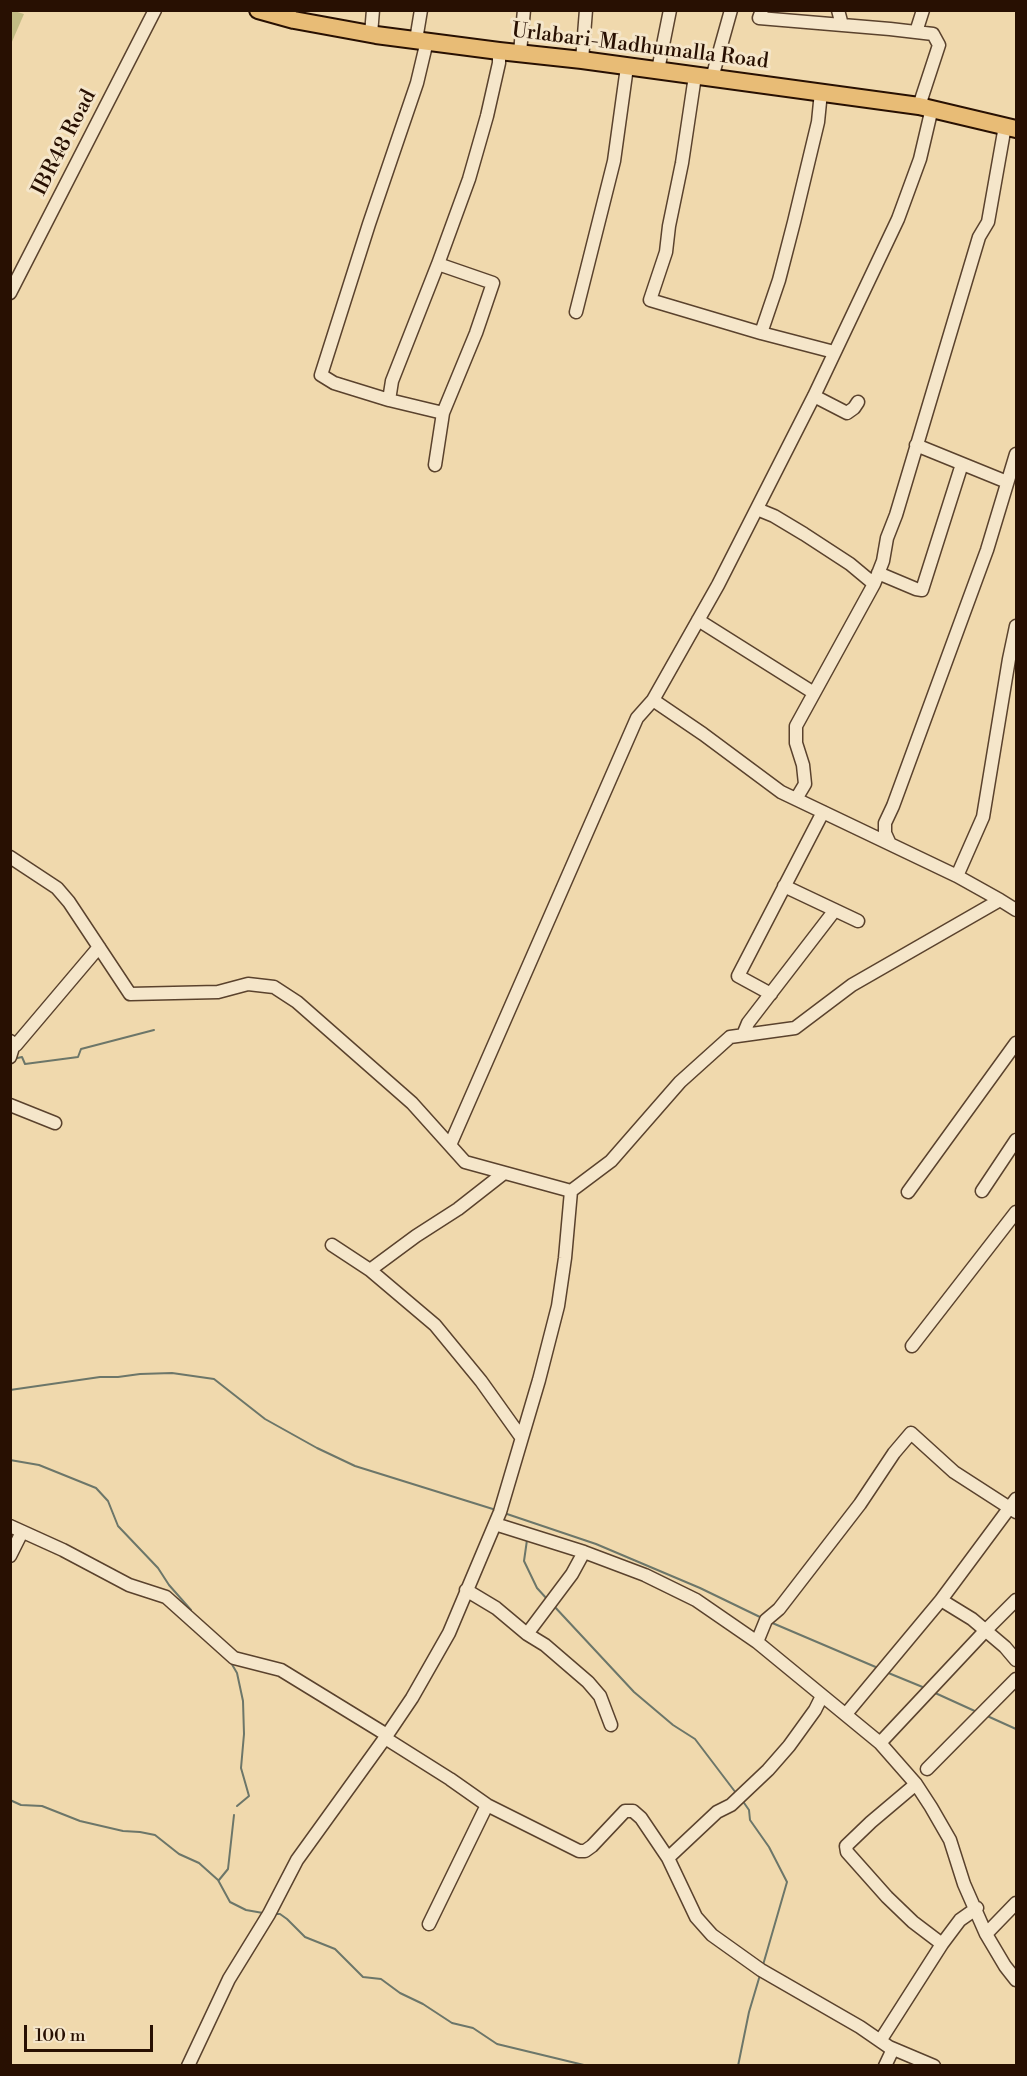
<!DOCTYPE html>
<html>
<head>
<meta charset="utf-8">
<style>
  body { margin:0 }
  #map { position:relative; width:1027px; height:2076px; overflow:hidden; background:#f0d9ad; font-family:"Libre Bodoni",serif }
  canvas { display:block }
  .frame { position:absolute; inset:0; border:12px solid #281002; pointer-events:none }
  .scale { position:absolute; left:24px; top:2025px; width:129px; height:27px; box-sizing:border-box; border:3px solid #281002; border-top:0; padding-left:8px; font-size:18px; line-height:21px; white-space:nowrap; color:#281002; -webkit-text-stroke:4px #f5e6ca; paint-order:stroke }
</style>
</head>
<body>
<div id="map">
<canvas width="1027" height="2076"></canvas>
<div class="frame"></div>
<div class="scale">100 m</div>
</div>
<script>
const ctx = document.querySelector('canvas').getContext('2d');
ctx.lineJoin = 'round';
function fillPath(path, color) {
  ctx.fillStyle = color;
  ctx.fill(path, 'evenodd');
}
function poly(rows) {
  const path = new Path2D();
  for (const r of rows) {
    path.moveTo(r[0], r[1]);
    for (let i = 2; i < r.length; i += 2) path.lineTo(r[i], r[i + 1]);
  }
  return path;
}
function trace(path, color, width, dash) {
  ctx.strokeStyle = color;
  ctx.lineWidth = width;
  ctx.lineCap = dash ? 'butt' : 'round';
  ctx.setLineDash(dash || []);
  ctx.stroke(path);
}
function drawText(font, color, halo, rows, align = 'center') {
  ctx.font = font + ' "Libre Bodoni",serif';
  ctx.lineWidth = 6;
  ctx.setLineDash([]);
  ctx.textBaseline = 'middle';
  ctx.strokeStyle = halo;
  ctx.fillStyle = color;
  for (const [text, x, y, turn = 0] of rows) {
    ctx.save();
    ctx.translate(x, y);
    ctx.rotate((+turn || 0) * Math.PI / 180);
    ctx.textAlign = isNaN(turn) ? turn : align;
    if (halo) ctx.strokeText(text, 0, 0);
    ctx.fillText(text, 0, 0);
    ctx.restore();
  }
}
fillPath(poly([
  [11,10,24,14,11,44,10,11]
]), '#c2bc84');
trace(poly([
  [13,1059,22,1057,25,1064,78,1057,81,1049,154,1030],
  [10,1390,100,1377,118,1377,140,1374,172,1373,214,1379,265,1419,317,1448,355,1466,496,1510],
  [10,1460,39,1465,96,1488,108,1501,118,1526,158,1568,169,1585,191,1610],
  [504,1513,596,1544,700,1588,762,1618],
  [527,1540,524,1561,537,1588,547,1599],
  [553,1605,634,1692,673,1725,695,1739,736,1793],
  [770,1622,878,1668],
  [230,1661,237,1673,243,1701,244,1734,241,1768,249,1796,237,1806],
  [886,1672,925,1688],
  [933,1692,977,1712],
  [985,1715,1016,1729],
  [10,1800,21,1805,42,1806,80,1821,123,1831,140,1832,155,1835,179,1854,199,1863,218,1880,230,1902,246,1910,263,1913],
  [742,1800,749,1810,750,1820,769,1847,787,1882,763,1965],
  [219,1880,228,1869,234,1815],
  [274,1914,280,1914,287,1919,305,1937,335,1949,363,1977,381,1979,400,1993,423,2004,452,2023,473,2028,497,2044,588,2066],
  [738,2066,749,2012,760,1975]
]), '#6c7669', 2);
const minor = poly([
  [762,10,759,18,890,29,933,34,939,45,919,106],
  [838,10,842,25],
  [916,32,923,10],
  [371,34,373,10],
  [416,40,421,10],
  [520,52,524,10],
  [582,60,586,10],
  [658,70,670,10],
  [695,76,682,163,669,226,666,252,650,300,761,333],
  [712,78,731,10],
  [821,92,818,122,794,222,779,280,761,333,834,352],
  [438,264,392,381,389,400,443,413],
  [10,293,155,10],
  [576,312,614,161,627,67],
  [814,396,847,413,854,408,858,402],
  [389,400,334,383,321,375,369,224,417,83,427,41],
  [916,445,1007,482],
  [435,465,443,413,476,333,493,283,438,264,469,179,487,116,499,63,499,51],
  [757,509,774,516,804,534,850,564,874,584,796,726,796,743,803,765,805,784,796,799],
  [878,573,916,589,922,590,962,464],
  [874,584,883,561,887,538,896,515,979,237,988,222,1005,126],
  [698,620,814,693],
  [653,700,703,734,781,792,957,876,1000,900],
  [890,844,885,833,885,823,893,806,987,550,1016,454],
  [10,857,57,888,69,902,130,994,218,992,248,984,274,987,297,1002,412,1103,465,1162,571,1191,611,1161,680,1082,730,1037,795,1028,852,985,1000,900,1016,910],
  [957,876,983,817,1009,659,1016,626],
  [784,886,858,921],
  [771,994,738,976,823,812],
  [743,1035,748,1023,835,910],
  [10,1041,16,1045,99,947],
  [10,1057,14,1044],
  [10,1105,55,1123],
  [450,1145,637,718,653,700,718,585,814,396,898,219,920,159,932,108],
  [982,1191,1016,1140],
  [908,1192,1016,1043],
  [332,1245,370,1270,435,1325,481,1381,521,1437],
  [370,1270,416,1236,458,1209,504,1173],
  [912,1346,1016,1212],
  [495,1524,584,1552,645,1575,696,1600,757,1642,880,1743,916,1784,931,1807,950,1840,964,1884,986,1934,1005,1966,1016,1980],
  [10,1526,63,1550,129,1585,166,1597,234,1658,281,1670,387,1735],
  [584,1552,572,1574,527,1634,545,1645,588,1682,600,1696,611,1725],
  [10,1556,22,1532],
  [466,1590,496,1608,527,1634],
  [941,1600,972,1619,1005,1647,1016,1660],
  [757,1642,766,1620,779,1609,860,1504,894,1453,911,1433,954,1472,1016,1512],
  [846,1714,941,1600,1016,1499],
  [385,1738,450,1779,487,1805,579,1851,585,1851,592,1846,625,1811,633,1811,641,1818,668,1858,696,1917,712,1935,761,1970,860,2027,889,2047,934,2066],
  [880,1743,985,1631,1016,1600],
  [927,1769,1016,1679],
  [916,1784,871,1822,846,1846,847,1852,887,1897,913,1922,942,1944],
  [668,1858,717,1812,731,1805,768,1770,789,1746,815,1710,822,1696],
  [429,1924,487,1805],
  [986,1934,1016,1903],
  [880,2041,942,1944,960,1920,977,1908],
  [188,2066,229,1979,269,1914,297,1860,385,1738,412,1698,449,1633,500,1512,539,1380,558,1306,565,1258,571,1191],
  [885,2066,893,2049]
]);
const major = poly([
  [258,10,294,20,376,35,499,51,582,60,919,106,1016,129]
]);
trace(minor, '#5a422d', 15);
trace(major, '#281002', 20);
trace(minor, '#f5e6ca', 12);
trace(major, '#e8bc76', 16);
drawText('21px', '#281002', '#f5e6ca', [
  ["Urlabari-Madhumalla Road",640,47,7],
  ["IBR48 Road",65,143,-63]
]);
</script>
</body>
</html>
